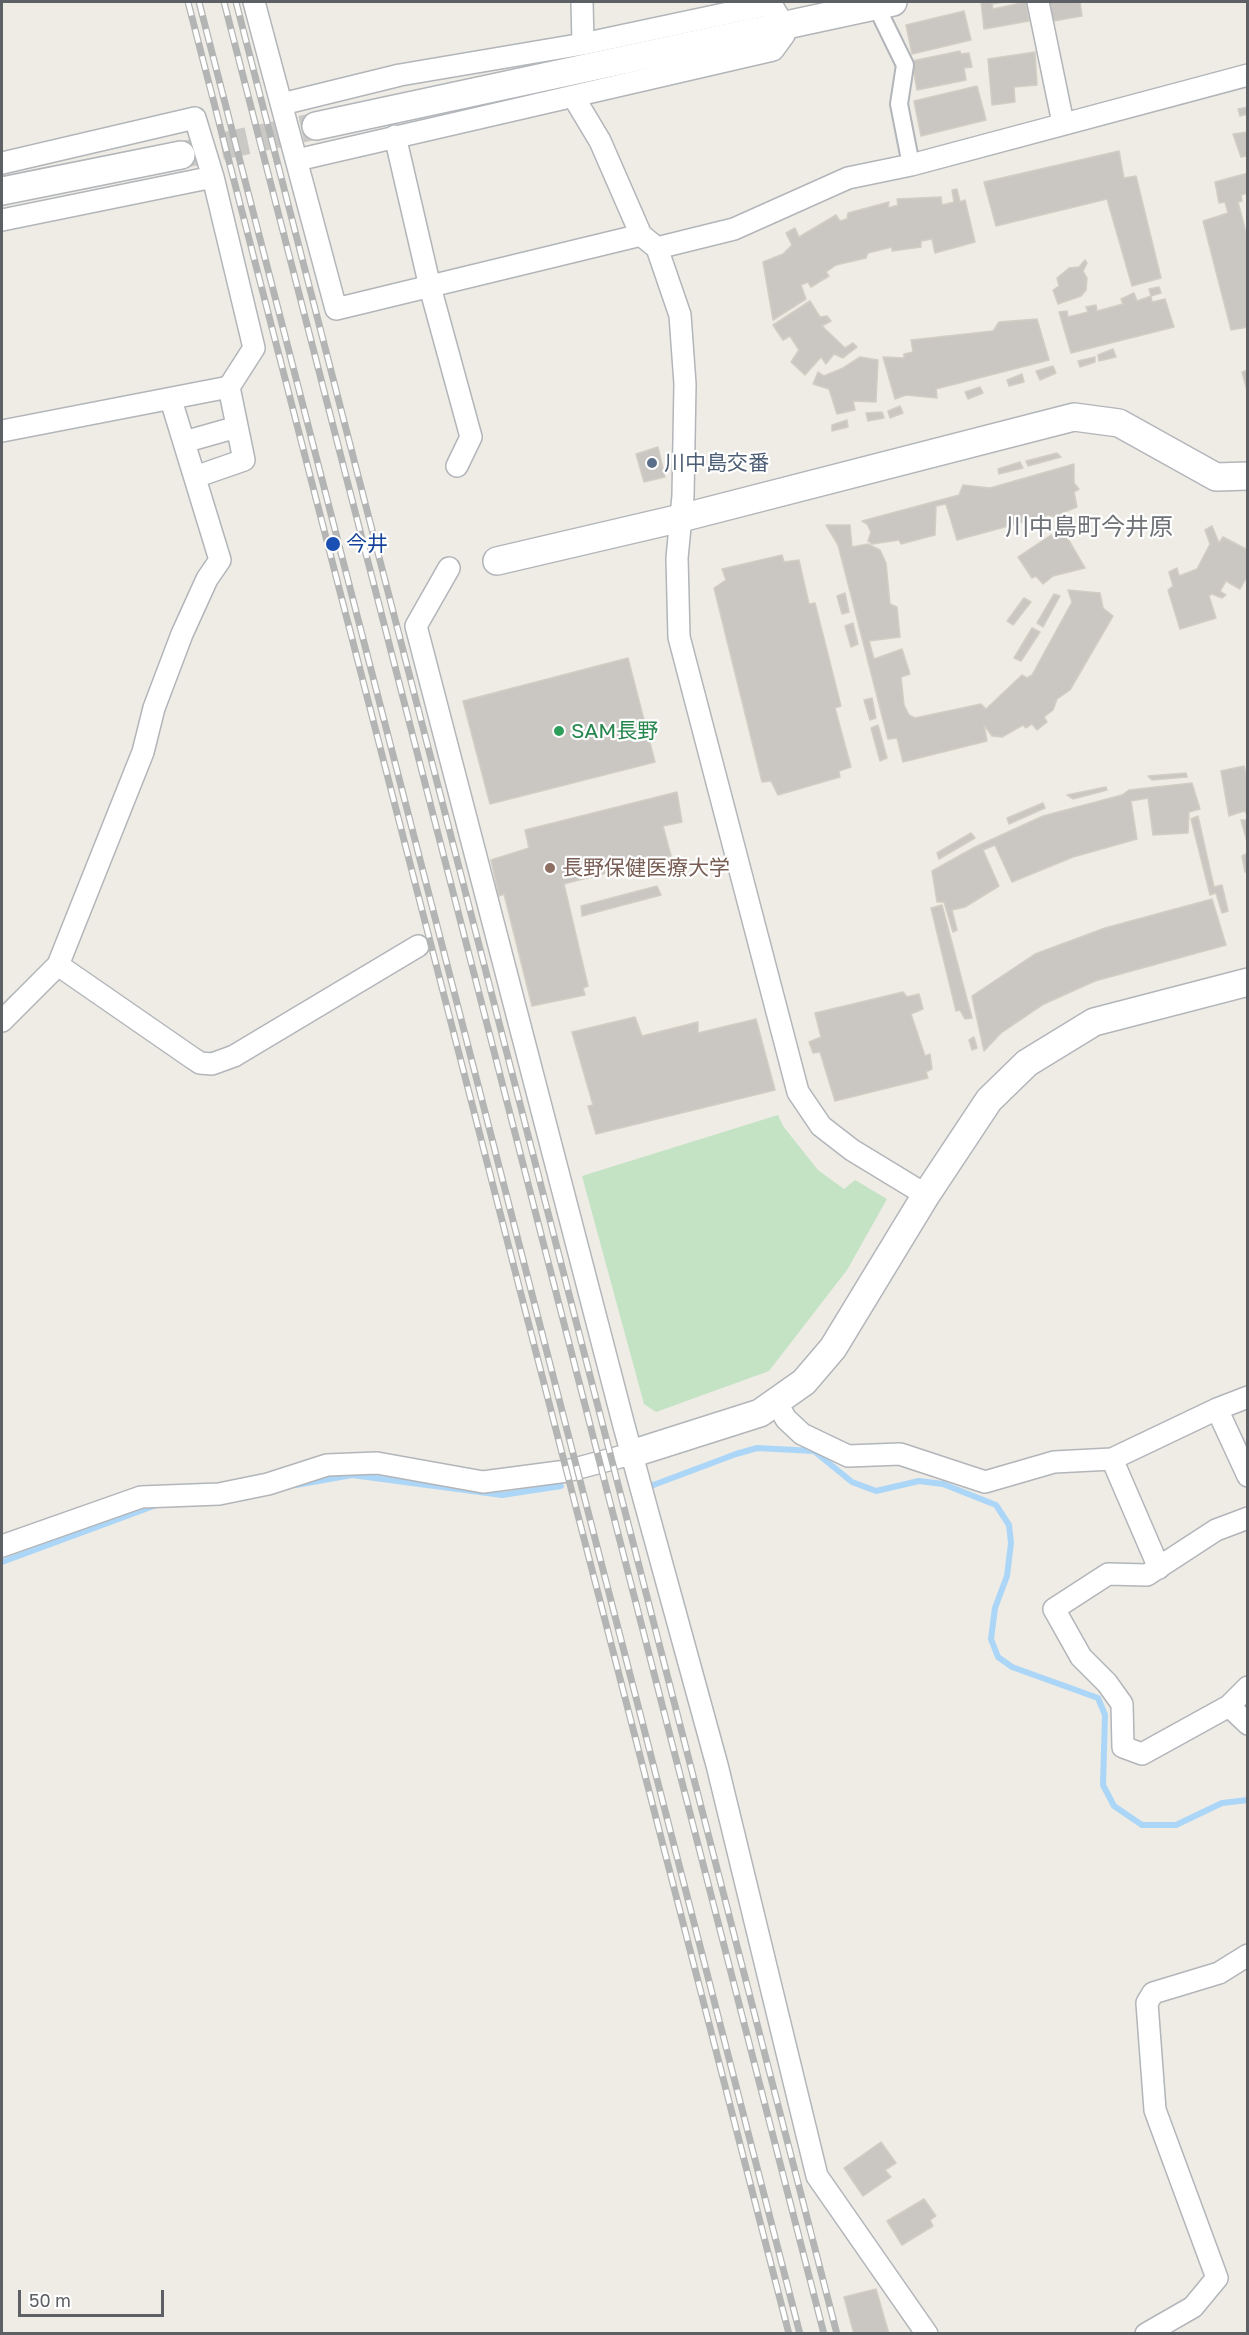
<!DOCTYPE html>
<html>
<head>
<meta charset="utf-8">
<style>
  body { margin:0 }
  #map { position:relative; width:1249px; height:2335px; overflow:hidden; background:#eeece5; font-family:"Golos Text",sans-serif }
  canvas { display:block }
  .frame { position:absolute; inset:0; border:3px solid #5d6064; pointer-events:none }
  .scale { position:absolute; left:18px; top:2290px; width:146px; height:27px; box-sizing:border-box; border:3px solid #5d6064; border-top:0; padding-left:8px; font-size:18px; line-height:21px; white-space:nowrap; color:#5d6064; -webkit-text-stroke:4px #fff; paint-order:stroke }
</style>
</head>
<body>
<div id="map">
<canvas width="1249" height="2335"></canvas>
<div class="frame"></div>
<div class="scale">50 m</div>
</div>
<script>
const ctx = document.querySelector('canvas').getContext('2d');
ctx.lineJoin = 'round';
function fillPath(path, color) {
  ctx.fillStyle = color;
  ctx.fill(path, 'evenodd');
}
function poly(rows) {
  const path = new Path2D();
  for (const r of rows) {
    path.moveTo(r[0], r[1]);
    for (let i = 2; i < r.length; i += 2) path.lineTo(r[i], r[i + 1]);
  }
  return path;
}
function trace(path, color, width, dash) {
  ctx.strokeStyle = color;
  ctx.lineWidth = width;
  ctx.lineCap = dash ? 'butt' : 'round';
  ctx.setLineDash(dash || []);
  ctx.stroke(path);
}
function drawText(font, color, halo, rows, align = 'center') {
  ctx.font = font + ' "Golos Text","Noto Sans JP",sans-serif';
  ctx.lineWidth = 4.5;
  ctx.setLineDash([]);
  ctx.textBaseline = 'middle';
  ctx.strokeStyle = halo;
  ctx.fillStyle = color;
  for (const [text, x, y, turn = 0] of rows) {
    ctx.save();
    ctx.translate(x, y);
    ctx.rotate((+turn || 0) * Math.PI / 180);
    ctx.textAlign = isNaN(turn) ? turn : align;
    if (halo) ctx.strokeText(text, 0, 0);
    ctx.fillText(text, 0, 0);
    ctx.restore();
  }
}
fillPath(poly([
  [778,1115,783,1126,818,1170,844,1189,855,1180,887,1199,847,1270,769,1371,656,1412,644,1404,582,1176]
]), '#c4e3c4');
trace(poly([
  [296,1485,352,1475,502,1495,561,1486],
  [648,1487,736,1454,757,1448,814,1451,852,1482,876,1491,919,1481,943,1484,996,1505,1009,1525,1011,1543,1007,1576,995,1608,991,1639,998,1657,1012,1667,1098,1698,1105,1715,1103,1785,1114,1806,1142,1825,1176,1825,1222,1803,1248,1800],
  [2,1562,159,1504]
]), '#acd6f7', 6);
const building = poly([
  [981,2,1003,2,992,4,993,9,1026,2,1029,21,984,29,981,2],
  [1044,2,1080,2,1082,16,1048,22,1044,2],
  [964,11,971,40,912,54,906,25,964,11],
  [960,51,961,54,969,53,972,67,964,68,966,80,917,90,912,61,960,51],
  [1035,52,1037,85,1014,87,1015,102,992,105,988,59,1035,52],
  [977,86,986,120,921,136,914,101,977,86],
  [1248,107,1248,114,1240,116,1238,109,1248,107],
  [1248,132,1248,156,1241,157,1233,134,1248,132],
  [1119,151,1124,178,1136,176,1161,278,1132,286,1107,199,996,226,984,182,1119,151],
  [1248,173,1248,193,1241,195,1242,201,1238,202,1248,240,1248,327,1231,330,1203,221,1228,213,1225,202,1219,203,1215,182,1248,173],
  [957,189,960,202,965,200,975,242,935,253,932,239,921,241,921,247,892,251,892,247,868,253,866,258,836,265,826,272,829,276,811,287,808,282,801,285,806,299,773,320,763,262,783,254,792,245,786,233,795,228,799,237,836,215,840,221,847,219,848,213,889,202,888,208,898,205,897,199,941,197,942,205,954,202,952,190,957,189],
  [1085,260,1087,263,1083,271,1087,278,1086,290,1081,296,1058,304,1053,290,1059,286,1057,278,1069,268,1079,267,1085,260],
  [1159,287,1161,293,1151,296,1149,289,1159,287],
  [1134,293,1137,301,1151,296,1152,302,1165,299,1174,327,1071,353,1059,312,1067,311,1068,317,1088,312,1086,307,1096,305,1097,311,1123,304,1121,299,1134,293],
  [810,301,820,317,827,316,831,321,822,326,845,348,853,343,857,347,843,358,834,354,826,364,821,357,805,375,791,362,799,350,790,336,783,340,773,325,810,301],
  [1037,319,1049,360,936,389,937,398,906,395,895,399,883,357,904,358,904,354,913,352,911,340,993,331,999,322,1037,319],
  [1113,349,1116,357,1099,361,1098,355,1113,349],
  [860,357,878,360,876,402,853,401,855,410,837,414,829,389,813,384,818,372,824,376,843,368,860,357],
  [1095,357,1095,362,1080,367,1078,361,1095,357],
  [1053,366,1056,373,1040,380,1036,371,1053,366],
  [1248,370,1248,394,1242,372,1248,370],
  [1022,374,1024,382,1009,386,1007,380,1022,374],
  [980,387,983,393,968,399,965,392,980,387],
  [900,406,903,413,890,418,888,411,900,406],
  [882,412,884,418,868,421,866,413,882,412],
  [847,420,848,427,832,431,832,425,847,420],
  [658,447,665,477,644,482,636,454,658,447],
  [1057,453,1061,457,1028,466,1026,461,1057,453],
  [1020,462,1023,468,999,474,998,469,1020,462],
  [1074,464,1074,483,1079,489,1074,492,1077,507,1052,517,1049,515,957,540,946,504,936,506,935,535,901,544,899,540,872,544,868,541,871,532,867,524,862,521,959,495,963,485,990,488,1074,464],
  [826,525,850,525,852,547,868,544,880,550,886,563,890,604,897,607,900,637,869,641,874,659,902,649,910,674,901,677,904,705,909,715,915,718,981,704,986,709,1022,675,1027,678,1032,675,1072,602,1068,590,1100,593,1103,608,1113,616,1070,690,1057,699,1053,710,1044,717,1047,722,1037,730,1032,724,1026,728,1023,725,1002,737,992,736,984,725,987,741,903,762,897,738,888,739,838,545,826,525],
  [1212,526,1219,543,1223,537,1248,550,1248,575,1240,589,1226,581,1220,591,1226,595,1222,598,1212,594,1209,596,1216,618,1180,629,1168,590,1173,586,1169,572,1177,568,1179,576,1197,569,1210,544,1205,530,1212,526],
  [1064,532,1085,568,1053,576,1043,584,1036,576,1032,578,1018,557,1051,535,1053,538,1064,532],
  [782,555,784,562,799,560,809,604,815,603,841,706,835,708,851,767,839,771,840,777,778,795,771,781,762,782,714,588,726,580,722,569,782,555],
  [845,593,849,612,842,614,837,596,845,593],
  [1054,594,1060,596,1043,627,1037,623,1054,594],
  [1024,598,1031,602,1013,625,1007,621,1024,598],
  [853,623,858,644,851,647,845,626,853,623],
  [1032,628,1040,632,1021,661,1014,658,1032,628],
  [628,658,655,762,490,804,463,701,628,658],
  [872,698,876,718,870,720,864,700,872,698],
  [878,725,887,758,880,761,871,728,878,725],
  [1244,766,1248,782,1248,815,1244,811,1229,816,1221,771,1244,766],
  [1186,773,1187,777,1152,780,1148,776,1186,773],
  [1192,783,1200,809,1189,812,1188,833,1153,835,1148,798,1131,801,1137,839,1073,857,1012,882,995,845,983,850,999,886,965,907,952,910,957,930,953,932,944,902,937,902,932,871,975,847,1043,816,1122,795,1129,790,1192,783],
  [1106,787,1107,790,1073,799,1067,795,1106,787],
  [677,792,682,822,663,826,671,856,564,884,588,986,583,988,585,995,532,1006,504,894,499,896,491,860,529,848,525,830,677,792],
  [1043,803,1045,808,1009,824,1007,818,1043,803],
  [1198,816,1214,887,1222,885,1228,911,1222,913,1216,893,1210,895,1191,819,1198,816],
  [1241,820,1248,820,1248,845,1241,820],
  [971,833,975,838,939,859,937,853,971,833],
  [1248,853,1248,872,1245,872,1242,856,1248,853],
  [657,886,661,895,582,916,581,906,657,886],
  [1212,899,1226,945,1095,981,1044,1004,1001,1033,984,1051,972,996,1035,954,1105,928,1212,899],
  [942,905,972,1018,965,1019,960,1010,956,1011,931,908,942,905],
  [903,992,907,997,919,994,923,1009,911,1014,925,1056,930,1054,932,1069,926,1072,928,1078,835,1101,820,1052,813,1053,809,1042,821,1037,815,1013,903,992],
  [635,1017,642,1036,698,1022,698,1033,756,1019,775,1090,596,1134,588,1106,593,1105,572,1032,635,1017],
  [974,1037,977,1048,972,1050,969,1040,974,1037],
  [881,2142,896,2163,885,2170,891,2177,863,2196,844,2168,881,2142],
  [924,2199,936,2216,930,2220,933,2226,902,2245,887,2221,924,2199],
  [876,2289,889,2334,854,2334,844,2297,876,2289]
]);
fillPath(building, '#cac7c2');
trace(building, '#d2cec4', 1.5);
trace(poly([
  [181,155,316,126]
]), '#cac9c5', 27, [27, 14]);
const pedestrian = poly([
  [882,18,905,65,899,104,911,165]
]);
const minor = poly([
  [254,2,336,309,641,235,657,248,680,315,685,384,683,496,677,558,679,637,798,1092,821,1126,852,1150,926,1195],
  [582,2,583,44],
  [1038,2,1063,123],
  [573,96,600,141,641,235],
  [282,104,400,75,583,44,771,4,783,24,784,35,773,50,297,160],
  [395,136,430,287,471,437,457,466],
  [2,163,195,118,213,177,254,348,229,387,2,431],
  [2,220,213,177],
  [657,248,734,229,848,178,911,165,1248,75],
  [184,442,237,427],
  [195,477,244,460,229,387],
  [449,568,416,626,624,1426,717,1765,817,2176,927,2334],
  [58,965,143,752,154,708,182,634,207,579,220,560,171,400],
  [2,1021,58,965,191,1057,200,1063,212,1064,234,1056,418,946],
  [776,1402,786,1419,802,1434,848,1456,900,1454,985,1482,1054,1462,1112,1459,1217,1409,1248,1476],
  [1217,1409,1248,1397],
  [1112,1459,1159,1568],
  [1248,1518,1216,1530,1147,1575,1108,1574,1054,1609,1081,1657,1107,1683,1122,1704,1123,1747,1142,1754,1229,1706,1248,1687],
  [2,1546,141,1497,219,1494,268,1484,327,1465,377,1463,483,1482,567,1471,631,1454],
  [1229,1706,1248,1724],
  [1146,2334,1193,2307,1217,2278,1155,2110,1147,2003,1153,1993,1219,1973,1248,1955]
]);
const tertiary = poly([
  [316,126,893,2],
  [2,191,181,155],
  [497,561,681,518,1074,417,1119,423,1216,477,1248,476],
  [631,1454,760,1413,804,1382,833,1348,926,1195,989,1100,1027,1063,1094,1022,1248,982]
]);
trace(pedestrian, '#b2b5b9', 20);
trace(minor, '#b2b5b9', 24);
trace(tertiary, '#b2b5b9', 30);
trace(pedestrian, '#fff', 16);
trace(minor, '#fff', 21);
trace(tertiary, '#fff', 27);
const rail = poly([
  [188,2,789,2334],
  [199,2,800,2334],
  [224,2,824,2334],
  [236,2,837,2334]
]);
trace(rail, '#b3b4b4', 7);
trace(rail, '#fff', 4.5, [14]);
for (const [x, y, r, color] of [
  [652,463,6,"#5c6f8a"],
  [333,544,8,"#1a4fb4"],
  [559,731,6,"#2e9e5b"],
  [550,868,6,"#8d6e63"]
]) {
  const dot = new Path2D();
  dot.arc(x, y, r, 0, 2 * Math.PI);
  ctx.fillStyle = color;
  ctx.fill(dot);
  trace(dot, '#fff', 2);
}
drawText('21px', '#4e5e75', '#fff', [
  ["川中島交番",664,463]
], 'left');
drawText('21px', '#164399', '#fff', [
  ["今井",346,544]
], 'left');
drawText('21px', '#27864d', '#fff', [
  ["SAM長野",571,731]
], 'left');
drawText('21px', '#785e54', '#fff', [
  ["長野保健医療大学",562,868]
], 'left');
drawText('24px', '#6e7276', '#fff', [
  ["川中島町今井原",1089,527]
]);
</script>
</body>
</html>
